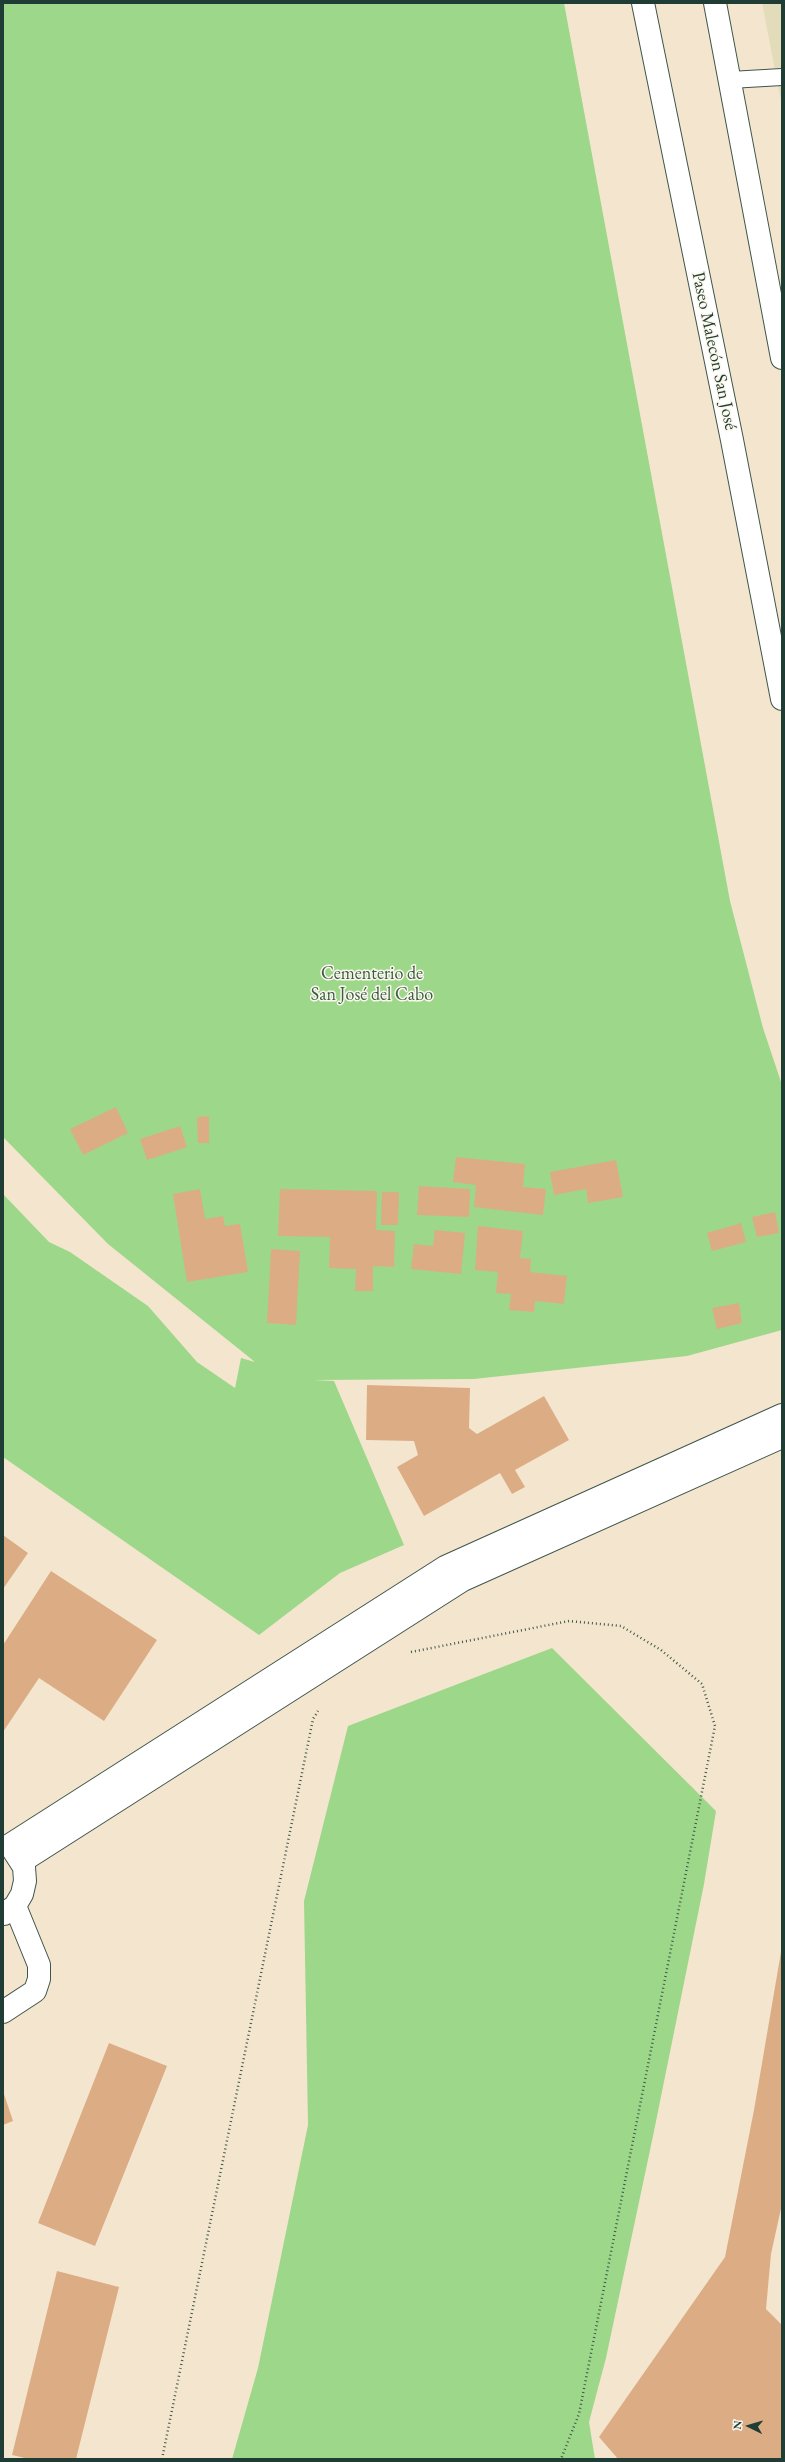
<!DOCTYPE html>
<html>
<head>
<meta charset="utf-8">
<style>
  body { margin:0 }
  #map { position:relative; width:785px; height:2462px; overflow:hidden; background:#f4e6ce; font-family:"EB Garamond",serif }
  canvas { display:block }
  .frame { position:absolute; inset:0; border:4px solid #1f3d34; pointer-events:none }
  .north { position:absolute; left:729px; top:2406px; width:40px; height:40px; -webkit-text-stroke:3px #fbf7ec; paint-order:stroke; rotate:275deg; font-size:11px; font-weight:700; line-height:16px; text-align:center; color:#1f3d34 }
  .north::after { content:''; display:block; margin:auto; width:14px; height:18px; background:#1f3d34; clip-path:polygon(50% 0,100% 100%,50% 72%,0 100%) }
</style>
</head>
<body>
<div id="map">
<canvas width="785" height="2462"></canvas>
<div class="frame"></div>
<div class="north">N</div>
</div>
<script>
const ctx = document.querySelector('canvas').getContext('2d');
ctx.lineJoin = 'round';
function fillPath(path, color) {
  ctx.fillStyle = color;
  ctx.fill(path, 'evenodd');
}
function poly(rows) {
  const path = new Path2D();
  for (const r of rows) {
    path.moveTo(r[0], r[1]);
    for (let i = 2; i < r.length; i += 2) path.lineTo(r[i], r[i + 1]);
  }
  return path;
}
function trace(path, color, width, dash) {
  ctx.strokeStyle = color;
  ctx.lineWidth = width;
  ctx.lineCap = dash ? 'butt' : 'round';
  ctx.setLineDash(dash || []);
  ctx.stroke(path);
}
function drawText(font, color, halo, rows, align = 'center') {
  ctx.font = font + ' "EB Garamond",serif';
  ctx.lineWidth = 3;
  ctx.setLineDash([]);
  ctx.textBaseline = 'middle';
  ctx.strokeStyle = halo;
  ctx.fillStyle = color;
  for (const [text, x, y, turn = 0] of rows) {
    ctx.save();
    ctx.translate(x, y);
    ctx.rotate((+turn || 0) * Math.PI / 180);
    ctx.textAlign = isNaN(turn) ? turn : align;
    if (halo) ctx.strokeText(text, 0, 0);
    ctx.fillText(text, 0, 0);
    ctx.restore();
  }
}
fillPath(poly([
  [762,3,782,3,782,106]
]), '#e2dcba');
fillPath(poly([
  [3,3,564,3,730,901,763,1028,782,1085,782,1330,687,1356,474,1379,313,1380,334,1381,404,1545,340,1573,259,1635,3,1457,3,1194,49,1242,70,1252,148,1306,197,1362,235,1388,241,1358,255,1362,108,1244,3,1137],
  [552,1648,716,1811,704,1884,653,2136,606,2358,589,2422,595,2459,232,2459,258,2368,308,2125,304,1901,348,1726]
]), '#9dd78a');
fillPath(poly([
  [116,1107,128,1133,83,1155,70,1129],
  [209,1116,209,1143,198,1143,197,1117],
  [180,1126,187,1147,147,1160,140,1139],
  [456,1157,525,1164,523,1187,546,1189,543,1215,474,1207,476,1185,453,1182],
  [616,1160,623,1197,588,1203,586,1189,554,1195,550,1172],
  [419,1186,470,1189,469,1217,417,1215],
  [200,1189,205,1219,223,1216,225,1226,240,1224,248,1272,187,1282,173,1194],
  [280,1189,377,1191,376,1230,395,1231,394,1267,373,1266,373,1291,355,1291,356,1269,329,1268,330,1237,278,1236],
  [382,1192,399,1192,398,1225,381,1225],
  [775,1212,779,1233,757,1237,752,1217],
  [741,1223,746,1242,712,1251,707,1233],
  [478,1226,523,1231,520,1258,531,1259,530,1272,567,1276,564,1304,535,1301,534,1312,509,1310,511,1294,496,1293,498,1272,475,1270],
  [435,1230,465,1233,461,1274,411,1269,414,1244,433,1246],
  [271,1249,300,1251,296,1325,267,1323],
  [739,1303,742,1323,717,1329,712,1308],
  [367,1385,470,1388,469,1428,477,1434,544,1396,569,1440,515,1470,525,1487,512,1494,500,1473,424,1516,397,1467,418,1455,414,1441,366,1440],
  [3,1535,28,1553,3,1589],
  [51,1571,157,1640,104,1721,39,1678,3,1732,3,1645],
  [782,1946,782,2204,771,2254,766,2309,782,2325,782,2459,618,2459,599,2437,725,2257,754,2110],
  [109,2043,167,2066,95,2246,38,2223],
  [3,2091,13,2121,3,2125],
  [57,2271,119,2287,76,2459,29,2459,12,2455]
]), '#dcad85');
const lane = poly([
  [730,80,782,77]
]);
const street = poly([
  [8,1846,445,1567,782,1415],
  [21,1862,463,1580,782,1437],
  [4,1914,15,1906,22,1894,25,1881,24,1867,13,1850],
  [3,2012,35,1991,39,1979,39,1965,15,1906]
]);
const secondary = poly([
  [643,3,732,440,782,699],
  [715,3,782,358]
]);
trace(lane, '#3f564b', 18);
trace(street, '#3f564b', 24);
trace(secondary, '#3f564b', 24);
trace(poly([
  [411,1652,569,1621,621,1626,661,1650,702,1684,715,1726,579,2414,561,2459],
  [162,2459,313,1719,318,1711]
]), '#3f564b', 2.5, [1, 3]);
trace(lane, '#fff', 16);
trace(street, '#fff', 22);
trace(secondary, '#fff', 22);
drawText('18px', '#1f3d34', '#fbf7ec', [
  ["Paseo Malecón San José",714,351,78]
]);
drawText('18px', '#385c45', '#fbf7ec', [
  ["Cementerio de",372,974],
  ["San José del Cabo",372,995]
]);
</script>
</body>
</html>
